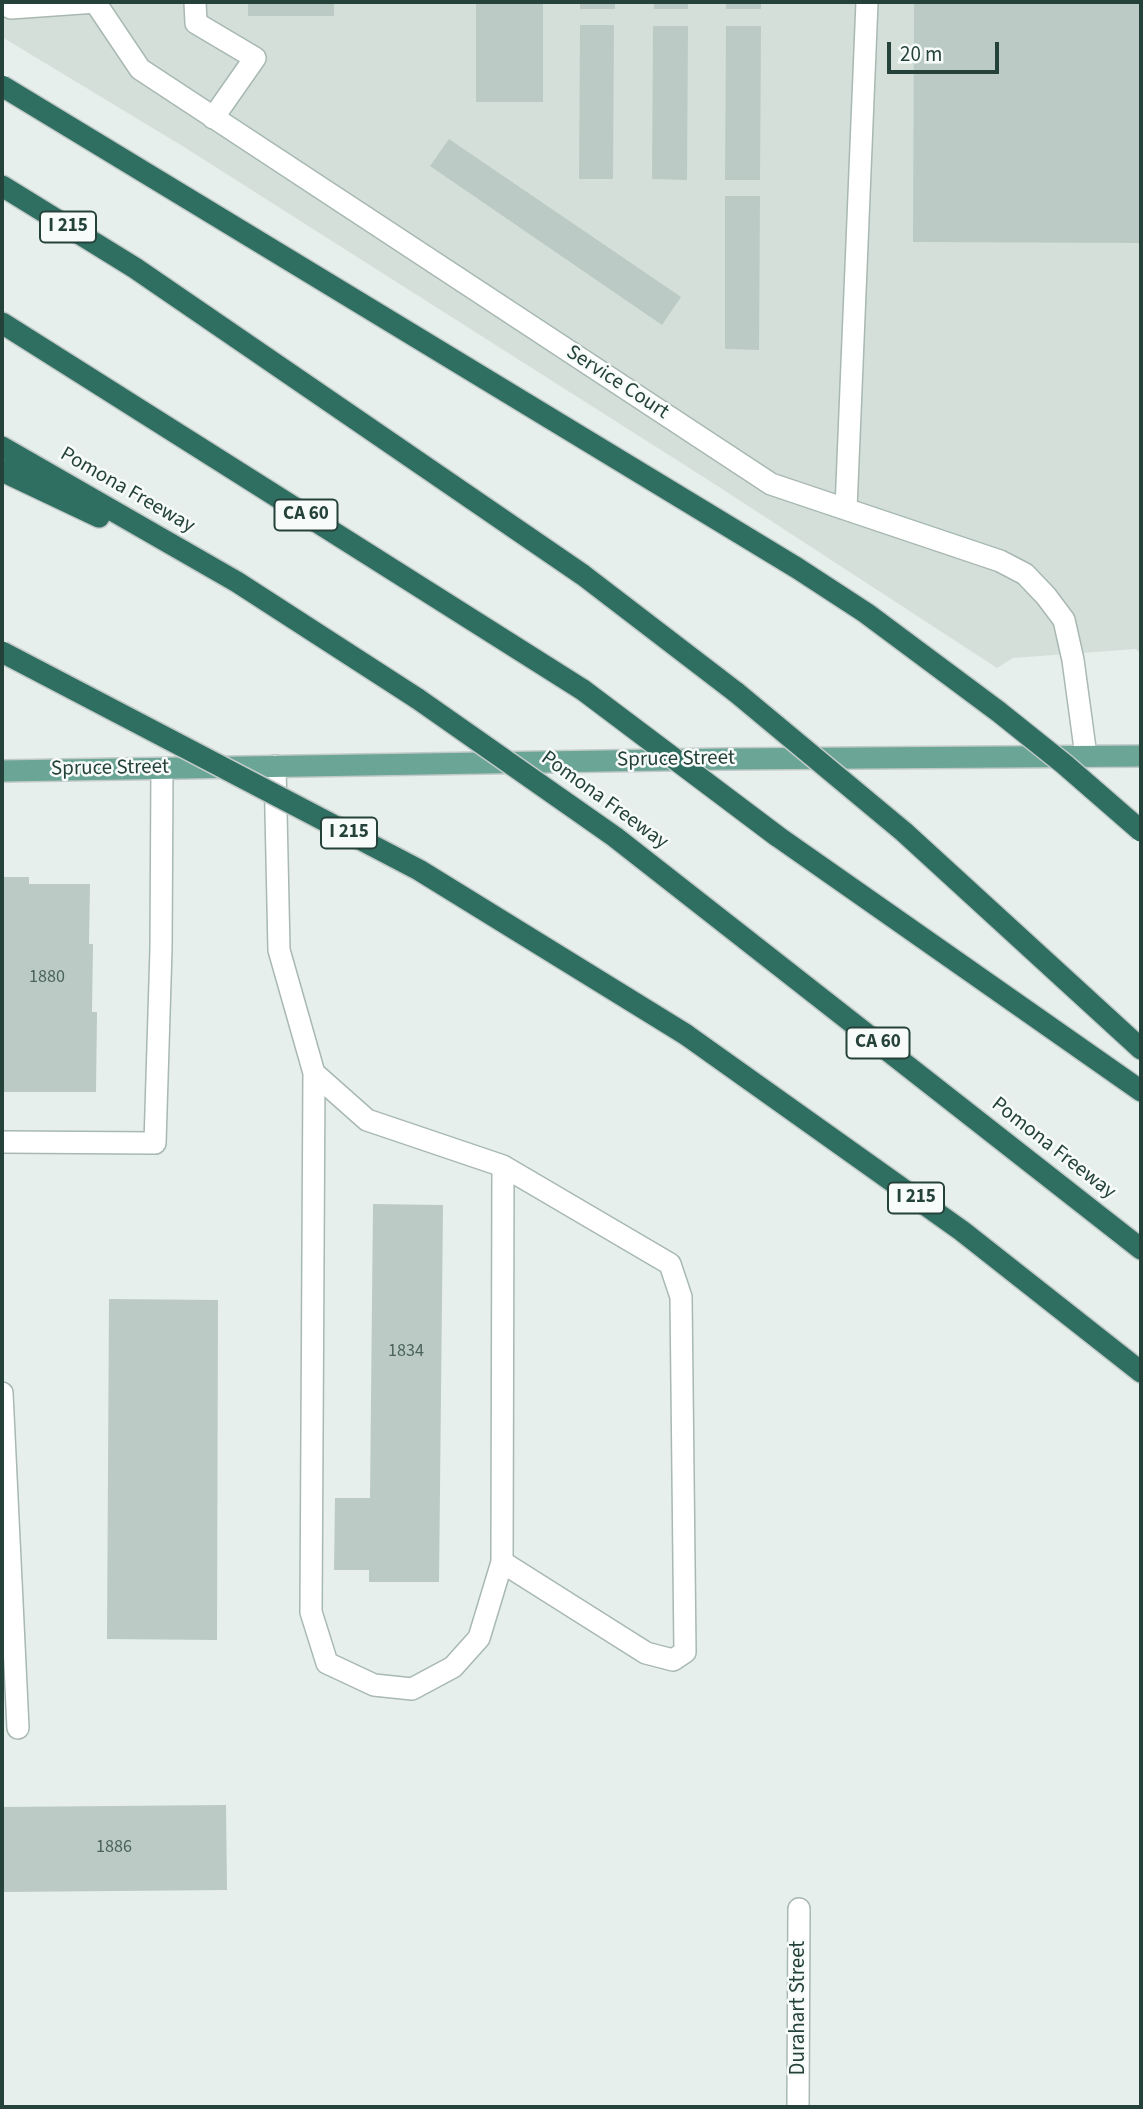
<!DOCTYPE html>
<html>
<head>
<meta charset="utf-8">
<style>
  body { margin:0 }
  #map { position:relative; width:1143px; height:2109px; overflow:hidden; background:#e6efeb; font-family:"Source Sans 3",sans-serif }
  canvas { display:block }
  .frame { position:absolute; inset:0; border:4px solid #24423a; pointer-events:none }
  .scale { position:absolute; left:887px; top:42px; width:112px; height:32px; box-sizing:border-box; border:4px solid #24423a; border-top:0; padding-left:9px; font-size:21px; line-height:24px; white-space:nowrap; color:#24423a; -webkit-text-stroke:5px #f7fbf9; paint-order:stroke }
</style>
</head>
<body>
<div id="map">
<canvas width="1143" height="2109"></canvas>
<div class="frame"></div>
<div class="scale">20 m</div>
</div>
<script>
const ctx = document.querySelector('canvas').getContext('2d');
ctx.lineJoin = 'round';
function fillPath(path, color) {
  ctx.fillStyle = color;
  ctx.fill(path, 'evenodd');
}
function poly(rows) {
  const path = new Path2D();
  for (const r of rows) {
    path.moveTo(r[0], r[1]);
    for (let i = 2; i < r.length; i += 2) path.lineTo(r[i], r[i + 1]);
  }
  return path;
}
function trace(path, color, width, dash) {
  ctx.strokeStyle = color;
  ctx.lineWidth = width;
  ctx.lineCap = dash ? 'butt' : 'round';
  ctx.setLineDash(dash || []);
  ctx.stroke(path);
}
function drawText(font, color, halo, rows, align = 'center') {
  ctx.font = font + ' "Source Sans 3",sans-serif';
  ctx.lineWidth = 5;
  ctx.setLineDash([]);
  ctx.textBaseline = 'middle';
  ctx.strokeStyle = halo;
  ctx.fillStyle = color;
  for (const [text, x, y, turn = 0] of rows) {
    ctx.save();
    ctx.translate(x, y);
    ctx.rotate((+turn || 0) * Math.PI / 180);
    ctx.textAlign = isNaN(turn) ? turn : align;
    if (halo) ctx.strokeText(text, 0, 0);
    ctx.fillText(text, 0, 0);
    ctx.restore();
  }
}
fillPath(poly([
  [2,2,1141,2,1141,655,1136,649,1013,658,997,668,716,485,184,147,2,37]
]), '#d4dfda');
fillPath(poly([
  [248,2,334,2,334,16,248,16],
  [476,2,543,2,543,102,476,102],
  [580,2,615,2,615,9,580,9],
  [654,2,688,2,688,9,654,9],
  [726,2,761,2,761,9,726,9],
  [914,2,1141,2,1141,243,913,242],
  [580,25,614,25,613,179,579,179],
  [653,26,688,26,687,180,652,179],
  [726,26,761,26,760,180,725,180],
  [449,139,681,297,662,325,430,166],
  [725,196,760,196,759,350,725,349],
  [2,877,29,877,29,884,90,884,89,944,93,944,92,1012,97,1012,96,1092,2,1092],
  [373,1204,443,1205,439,1582,369,1582,369,1570,334,1570,335,1498,370,1498],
  [109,1299,218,1300,217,1640,107,1639],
  [226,1805,227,1890,2,1892,2,1807]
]), '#bbcac4');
const minor = poly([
  [2,2,11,8,96,2],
  [95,2,140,69,771,484,1000,561,1025,574,1046,596,1064,620,1073,660,1086,756],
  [195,2,196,23,255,58,213,118],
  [846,509,867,2],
  [275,766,279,950,314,1073,367,1120,503,1166,670,1264,681,1297,685,1652,673,1660,646,1653,502,1562,503,1166],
  [314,1073,311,1612,327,1663,374,1685,412,1689,453,1667,479,1638,502,1562],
  [2,1142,155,1143,161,949,162,769],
  [2,1393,18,1728],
  [798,2107,799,1909]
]);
const major = poly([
  [2,771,723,759,1141,756]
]);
const highway = poly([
  [2,186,135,268,583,575,737,693],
  [2,323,583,690],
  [2,447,237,582,418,699],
  [2,471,99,517],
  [904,832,1141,1049],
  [777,836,1141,1091],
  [615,837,1141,1249],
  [685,1034,962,1231,1141,1372]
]);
trace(minor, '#a8b8b2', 24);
trace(major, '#c2cac8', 24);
trace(highway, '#c2cac8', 24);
trace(minor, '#fff', 21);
trace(major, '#6aa596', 21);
trace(highway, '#2f6f62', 21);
const highwayBridge = poly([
  [2,86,797,568,866,613,999,712,1064,764,1141,831],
  [2,652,419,870,685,1034],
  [583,690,777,836],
  [737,693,904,832],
  [418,699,615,837]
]);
trace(highwayBridge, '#c2cac8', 24, []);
trace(highwayBridge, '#2f6f62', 21);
drawText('18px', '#4a645c', null, [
  ["1880",47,978],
  ["1834",406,1352],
  ["1886",114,1848]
]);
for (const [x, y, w] of [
  [68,227,56],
  [306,515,63],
  [349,833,56],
  [878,1043,63],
  [916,1198,56]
]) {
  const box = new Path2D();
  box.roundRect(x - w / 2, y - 15.5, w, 31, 5);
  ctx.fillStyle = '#f7fbf9';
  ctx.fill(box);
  trace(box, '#24423a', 2);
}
drawText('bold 19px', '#24423a', null, [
  ["I 215",68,227],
  ["CA 60",306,515],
  ["I 215",349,833],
  ["CA 60",878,1043],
  ["I 215",916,1198]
]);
drawText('21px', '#24423a', '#f7fbf9', [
  ["Service Court",617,383,33],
  ["Pomona Freeway",127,491,30],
  ["Spruce Street",676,760,-1],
  ["Spruce Street",110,769,-1],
  ["Pomona Freeway",604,801,36],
  ["Pomona Freeway",1053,1149,38],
  ["Durahart Street",799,2008,-90]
]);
</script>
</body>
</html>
